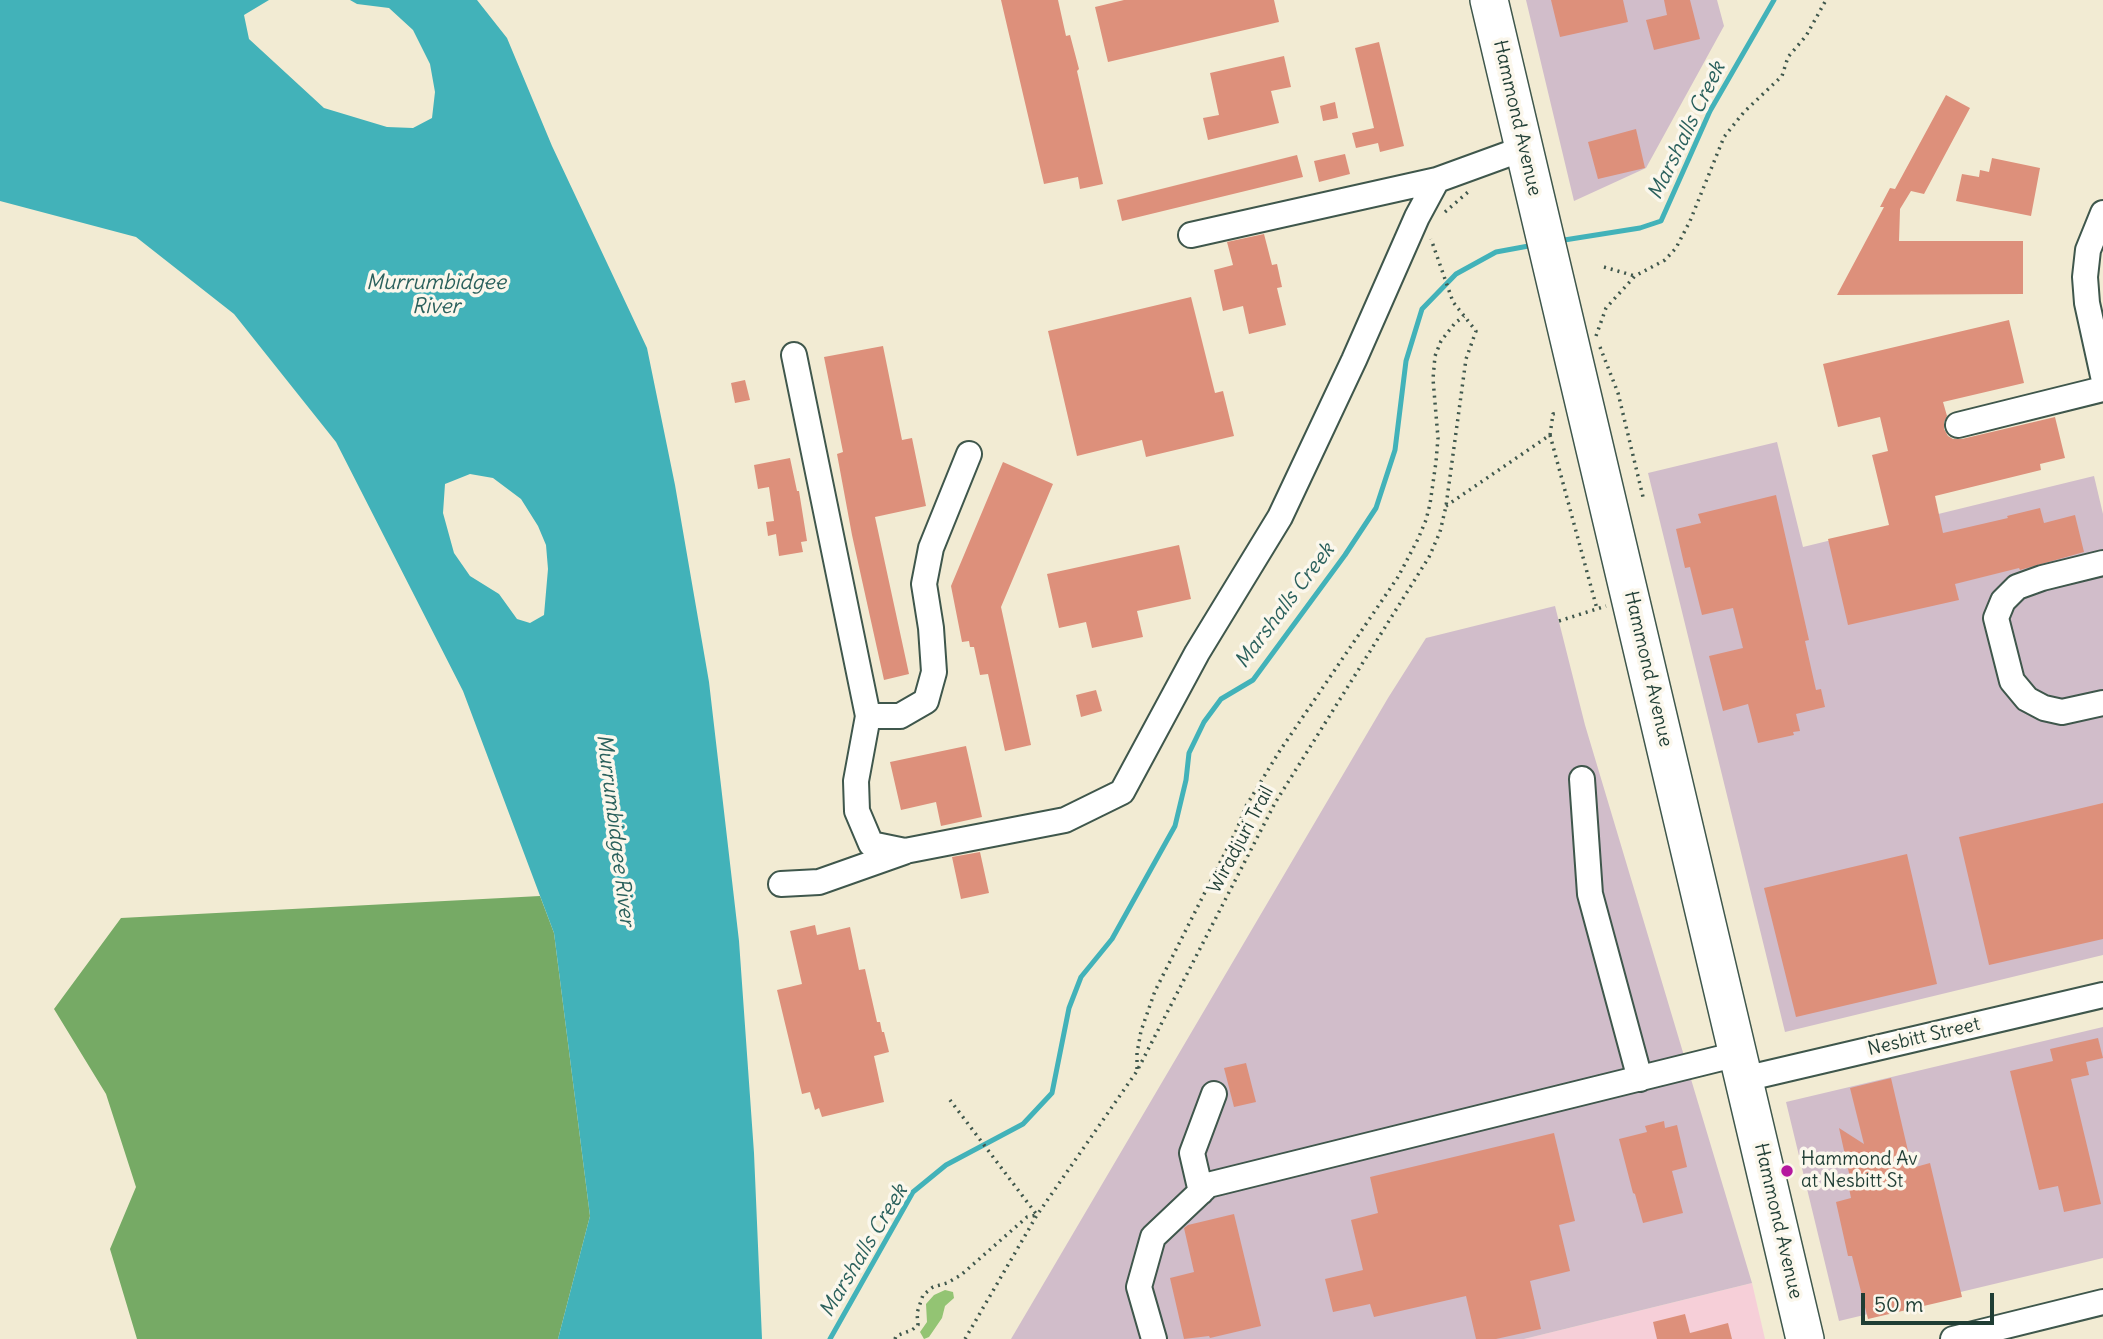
<!DOCTYPE html>
<html>
<head>
<meta charset="utf-8">
<style>
  body { margin:0 }
  #map { position:relative; width:2103px; height:1339px; overflow:hidden; background:#f2ebd3; font-family:Delius,sans-serif }
  canvas { display:block }
  .scale { position:absolute; left:1861px; top:1293px; width:133px; height:32px; box-sizing:border-box; border:4px solid #1f3d34; border-top:0; padding-left:9px; font-size:21px; line-height:24px; white-space:nowrap; color:#1f3d34; -webkit-text-stroke:5px #fbf7ec; paint-order:stroke }
</style>
</head>
<body>
<div id="map">
<canvas width="2103" height="1339"></canvas>
<div class="scale">50 m</div>
</div>
<script>
const ctx = document.querySelector('canvas').getContext('2d');
ctx.lineJoin = 'round';
function fillPath(path, color) {
  ctx.fillStyle = color;
  ctx.fill(path, 'evenodd');
}
function poly(rows) {
  const path = new Path2D();
  for (const r of rows) {
    path.moveTo(r[0], r[1]);
    for (let i = 2; i < r.length; i += 2) path.lineTo(r[i], r[i + 1]);
  }
  return path;
}
function trace(path, color, width, dash) {
  ctx.strokeStyle = color;
  ctx.lineWidth = width;
  ctx.lineCap = dash ? 'butt' : 'round';
  ctx.setLineDash(dash || []);
  ctx.stroke(path);
}
function drawText(font, color, halo, rows, align = 'center') {
  ctx.font = font + ' Delius,sans-serif';
  ctx.lineWidth = 7;
  ctx.setLineDash([]);
  ctx.textBaseline = 'middle';
  ctx.strokeStyle = halo;
  ctx.fillStyle = color;
  for (const [text, x, y, turn = 0] of rows) {
    ctx.save();
    ctx.translate(x, y);
    ctx.rotate((+turn || 0) * Math.PI / 180);
    ctx.textAlign = isNaN(turn) ? turn : align;
    if (halo) ctx.strokeText(text, 0, 0);
    ctx.fillText(text, 0, 0);
    ctx.restore();
  }
}
fillPath(poly([
  [1752,1283,1765,1339,1524,1339]
]), '#f6cfd8');
fillPath(poly([
  [1526,0,1717,0,1724,26,1646,168,1574,201],
  [1777,442,1803,547,2094,476,2103,514,2103,955,1785,1032,1648,473],
  [1555,606,1585,725,1752,1283,1524,1339,1011,1339,1388,698,1426,638],
  [2103,1027,2103,1258,1839,1321,1786,1102]
]), '#d1bdca');
fillPath(poly([
  [945,1290,953,1292,954,1298,945,1306,942,1318,929,1337,924,1339,920,1332,927,1322,926,1304,934,1295]
]), '#93c473');
fillPath(poly([
  [540,896,554,933,590,1216,558,1339,137,1339,110,1249,136,1187,106,1094,54,1009,121,918]
]), '#76aa65');
fillPath(poly([
  [0,0,269,0,244,15,249,39,324,108,387,127,413,128,432,118,435,92,430,64,413,30,389,8,357,4,350,0,477,0,507,38,552,146,647,348,675,485,709,682,739,941,754,1153,762,1339,558,1339,590,1216,554,933,463,691,336,442,234,314,136,237,0,201],
  [470,474,493,478,521,499,538,526,546,545,548,569,544,615,530,623,517,619,499,594,470,576,454,553,443,513,445,484]
]), '#42b2b9');
trace(poly([
  [1558,241,1640,228,1661,221,1710,111,1774,0],
  [830,1339,913,1192,946,1165,1023,1124,1052,1093,1069,1008,1081,977,1112,939,1175,826,1186,780,1189,753,1204,722,1221,699,1253,680,1345,555,1376,508,1395,450,1406,361,1422,309,1456,274,1496,252,1534,245]
]), '#42b2b9', 5);
fillPath(poly([
  [1001,0,1058,0,1066,36,1070,35,1079,69,1077,71,1103,184,1080,189,1078,177,1044,184],
  [1124,0,1274,0,1279,22,1108,62,1095,7],
  [1551,0,1623,0,1628,22,1560,37],
  [1664,0,1690,0,1700,39,1654,50,1646,20,1667,15],
  [1379,42,1404,146,1380,152,1378,143,1356,148,1352,133,1374,128,1355,48],
  [1284,56,1291,87,1271,91,1279,123,1208,140,1203,118,1219,115,1210,73],
  [1946,95,1970,108,1924,194,1911,191,1900,209,1899,241,2023,241,2023,294,1837,295,1884,207,1880,207,1890,188,1895,189],
  [1335,102,1338,118,1323,121,1320,106],
  [1636,129,1645,168,1598,179,1588,142],
  [1345,154,1350,174,1319,182,1314,161],
  [1297,155,1303,177,1122,221,1117,200],
  [1992,158,2040,168,2031,216,1956,201,1962,174,1979,177,1980,170,1989,172],
  [1264,234,1272,265,1277,264,1282,287,1277,288,1286,325,1249,334,1243,306,1223,311,1214,270,1233,265,1227,242],
  [1191,297,1215,393,1223,391,1234,436,1146,457,1142,440,1077,456,1048,331],
  [2009,320,2024,383,1943,402,1947,416,1944,422,1944,429,1948,436,1953,439,1962,439,2055,417,2065,458,2040,464,2041,470,1935,496,1943,533,2008,518,2007,516,2040,508,2044,523,2075,515,2084,552,2020,570,2019,568,1955,584,1959,600,1848,625,1828,539,1889,525,1872,455,1888,451,1880,417,1838,427,1823,364],
  [883,346,902,440,912,438,926,506,875,517,909,674,884,680,852,535,837,454,843,452,824,357],
  [745,380,750,400,735,403,731,383],
  [790,458,797,491,799,491,807,541,801,542,803,552,779,556,776,534,768,536,766,522,774,521,769,487,758,489,754,465],
  [1003,462,1053,484,1001,607,1031,745,1005,751,988,674,980,675,974,647,970,647,969,641,962,642,951,586],
  [1776,495,1809,640,1805,641,1816,690,1821,689,1825,707,1796,714,1800,731,1793,732,1794,735,1758,743,1748,704,1723,711,1709,656,1743,648,1733,608,1702,615,1690,567,1685,568,1676,529,1701,523,1698,514],
  [1179,545,1191,599,1137,611,1143,637,1092,648,1086,622,1059,628,1047,574],
  [1096,690,1102,711,1081,717,1076,695],
  [966,746,982,817,941,826,936,802,901,810,890,762],
  [2103,803,2103,939,1989,965,1959,837],
  [980,852,989,893,961,899,952,857],
  [1907,854,1937,984,1796,1017,1764,888],
  [815,925,817,935,850,927,859,970,865,969,877,1022,880,1022,882,1032,884,1032,889,1052,874,1056,884,1102,822,1117,819,1108,815,1110,810,1092,802,1094,777,990,802,984,790,931],
  [2098,1038,2103,1058,2086,1062,2089,1075,2071,1079,2101,1204,2064,1212,2058,1186,2039,1190,2010,1071,2053,1061,2050,1049],
  [1246,1063,1256,1102,1234,1107,1224,1068],
  [1891,1078,1912,1168,1930,1163,1962,1297,1868,1319,1852,1256,1848,1256,1836,1202,1851,1198,1848,1183,1851,1182,1839,1128,1864,1144,1850,1088],
  [1664,1121,1665,1128,1677,1125,1687,1167,1672,1171,1683,1213,1643,1223,1635,1194,1633,1193,1619,1139,1647,1132,1645,1126],
  [1554,1133,1575,1221,1559,1225,1570,1271,1530,1281,1541,1329,1496,1339,1476,1339,1466,1296,1374,1317,1370,1304,1333,1312,1325,1279,1363,1270,1351,1220,1378,1213,1370,1177],
  [1234,1214,1261,1326,1210,1338,1209,1336,1184,1339,1170,1278,1194,1272,1184,1228,1188,1225],
  [1685,1314,1690,1333,1728,1323,1732,1339,1657,1339,1653,1322]
]), '#dd907b');
const minor = poly([
  [2103,213,2088,250,2085,277,2087,303,2103,376],
  [1191,235,1437,180,1525,148],
  [794,355,868,716],
  [1958,425,2103,389],
  [969,454,931,548,924,584,931,628,934,672,926,701,900,716,868,716,856,781,857,811,871,844,905,851,1065,820,1122,792,1197,653,1280,517,1354,360,1417,217,1437,180],
  [2103,563,2042,578,2017,587,2003,601,1996,618,2012,681,2027,699,2044,708,2062,712,2103,703],
  [1582,779,1590,894,1640,1079],
  [781,884,819,882,904,852],
  [1744,1079,2103,995],
  [1201,1192,1192,1153,1214,1094],
  [1154,1339,1139,1287,1153,1237,1208,1185,1738,1054],
  [1953,1339,2103,1302]
]);
const highway = poly([
  [1489,0,1805,1339]
]);
trace(minor, '#3f574c', 28);
trace(highway, '#3f574c', 40);
trace(poly([
  [1445,212,1468,192],
  [1604,267,1635,276],
  [1596,336,1606,308,1635,276,1665,260,1676,248,1690,221,1724,137,1744,112,1782,76,1788,57,1806,36,1826,0],
  [1600,347,1618,393,1644,501],
  [1550,435,1597,609],
  [1446,506,1550,435,1553,414,1558,413],
  [1559,621,1606,606],
  [1137,1069,1137,1053,1141,1031,1155,991,1237,829,1246,806,1279,752,1398,577,1418,539,1426,520,1430,504,1436,462,1438,438,1433,379,1435,356,1441,341,1455,323,1464,316],
  [895,1339,896,1336,912,1330,918,1325,917,1313,923,1295,933,1287,947,1283,961,1275,1027,1217,1037,1215,950,1100],
  [965,1339,1037,1215,1137,1071,1275,803,1429,557,1440,532,1446,506,1466,359,1476,331,1453,302,1431,239]
]), '#3f574c', 3.5, [2, 5]);
trace(minor, '#fff', 24);
trace(highway, '#fff', 37);
for (const [x, y, r, color] of [
  [1787,1171,7,"#b5179e"]
]) {
  const dot = new Path2D();
  dot.arc(x, y, r, 0, 2 * Math.PI);
  ctx.fillStyle = color;
  ctx.fill(dot);
  trace(dot, '#fbf7ec', 2.5);
}
drawText('19px', '#1f3d34', '#fbf7ec', [
  ["Hammond Avenue",1517,118,77],
  ["Hammond Avenue",1648,669,77],
  ["Wiradjuri Trail",1241,840,-62],
  ["Nesbitt Street",1924,1037,-13],
  ["Hammond Avenue",1778,1221,77]
]);
drawText('19px', '#1f3d34', '#fbf7ec', [
  ["Hammond Av",1801,1160],
  ["at Nesbitt St",1801,1182]
], 'left');
drawText('italic 21px', '#2a605c', '#fbf7ec', [
  ["Marshalls Creek",1687,131,-64],
  ["Murrumbidgee",436,283],
  ["River",436,307],
  ["Marshalls Creek",1285,606,-53],
  ["Murrumbidgee River",615,830,83],
  ["Marshalls Creek",864,1251,-59]
]);
</script>
</body>
</html>
